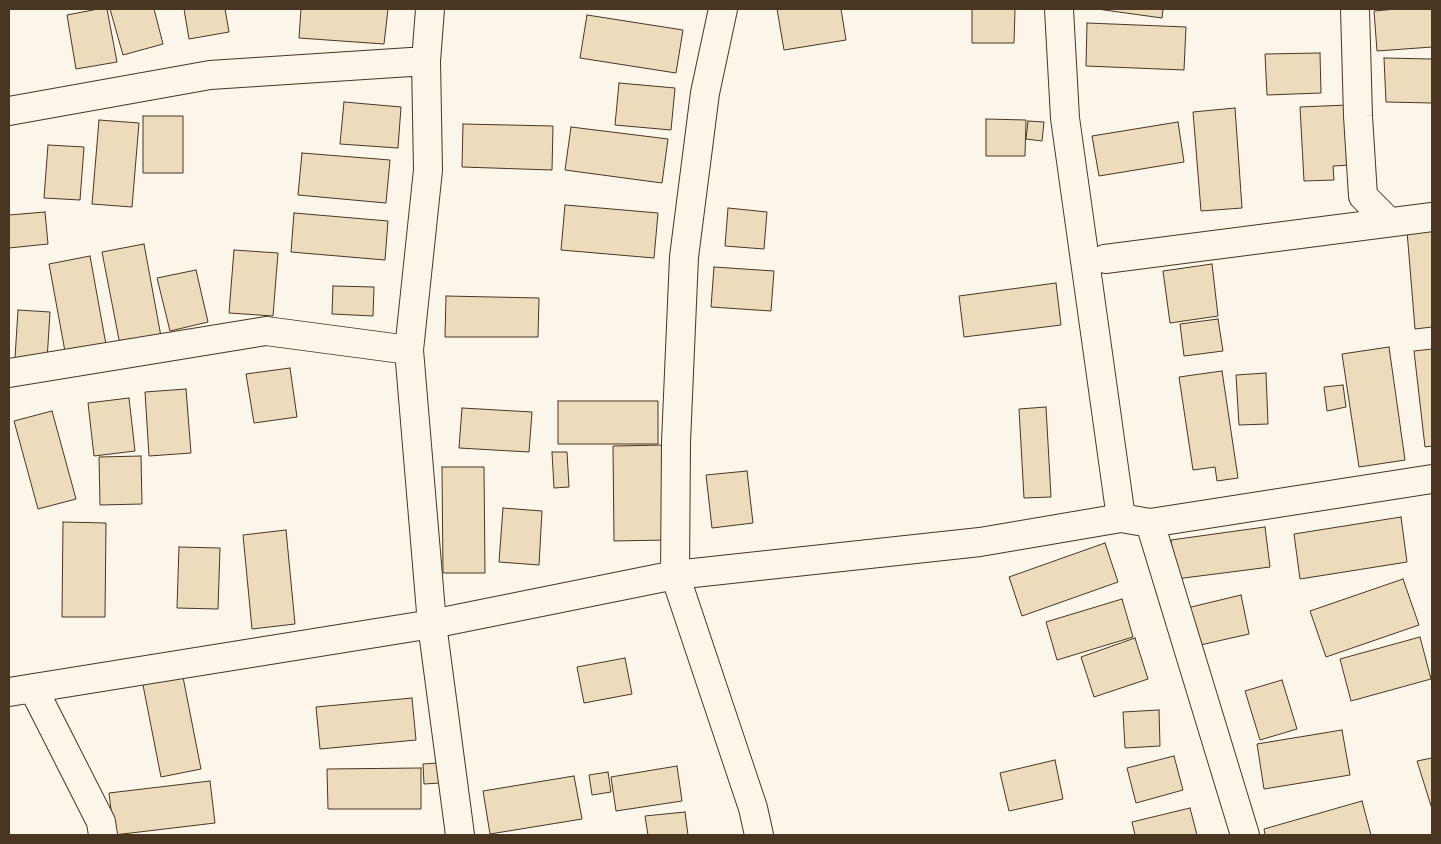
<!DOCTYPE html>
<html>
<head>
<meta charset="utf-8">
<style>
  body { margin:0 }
  #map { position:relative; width:1441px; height:844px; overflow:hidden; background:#fbf6e9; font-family:"Open Sans",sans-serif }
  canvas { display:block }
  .frame { position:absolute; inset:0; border:10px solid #4a3520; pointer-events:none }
</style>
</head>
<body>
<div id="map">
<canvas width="1441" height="844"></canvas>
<div class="frame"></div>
</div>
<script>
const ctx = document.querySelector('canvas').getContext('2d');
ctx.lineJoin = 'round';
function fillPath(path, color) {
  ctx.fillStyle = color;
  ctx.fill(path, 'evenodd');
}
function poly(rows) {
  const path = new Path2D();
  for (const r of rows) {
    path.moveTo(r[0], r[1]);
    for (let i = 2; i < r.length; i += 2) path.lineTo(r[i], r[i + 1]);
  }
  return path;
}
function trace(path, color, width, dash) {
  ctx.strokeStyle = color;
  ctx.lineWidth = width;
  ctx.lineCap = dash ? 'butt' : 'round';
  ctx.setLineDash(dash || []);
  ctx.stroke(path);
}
const building = poly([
  [98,9,107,9,117,62,76,69,67,15,98,9],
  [110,9,154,9,163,44,123,55,110,9],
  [184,9,225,9,229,32,189,39,184,9],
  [301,9,388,9,384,44,299,38,301,9],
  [777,9,841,9,846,40,784,50,777,9],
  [972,9,1015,9,1014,43,972,43,972,9],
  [1097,9,1163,9,1162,18,1097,9],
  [1397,9,1432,9,1432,47,1377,51,1374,11,1397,9],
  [587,15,683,30,676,73,580,58,587,15],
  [1087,23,1186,27,1184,70,1086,66,1087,23],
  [1320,53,1321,93,1267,95,1265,54,1320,53],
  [1384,58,1432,59,1432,103,1386,102,1384,58],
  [619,83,675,88,671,130,615,125,619,83],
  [344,102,401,107,398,148,340,144,344,102],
  [1348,105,1351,165,1333,166,1334,180,1304,181,1300,107,1348,105],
  [1235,108,1242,208,1201,211,1193,112,1235,108],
  [143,116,183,116,183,173,143,173,143,116],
  [986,119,1026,120,1025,156,986,156,986,119],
  [99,120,139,123,132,207,92,204,99,120],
  [1028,121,1044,122,1042,141,1026,139,1028,121],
  [1178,122,1184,162,1099,176,1092,136,1178,122],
  [463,124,553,126,552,170,462,167,463,124],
  [571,127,668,139,662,183,565,170,571,127],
  [48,145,84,147,80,200,44,198,48,145],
  [302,153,390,160,386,203,298,195,302,153],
  [565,205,658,213,654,258,561,250,565,205],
  [728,208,767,212,764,249,725,246,728,208],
  [45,212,48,244,9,248,9,215,45,212],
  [294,213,388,221,385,260,291,252,294,213],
  [1432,229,1432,327,1415,329,1407,231,1432,229],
  [144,244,162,342,121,350,102,252,144,244],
  [234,250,278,253,273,316,229,313,234,250],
  [90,256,107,350,66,357,49,264,90,256],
  [1212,264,1218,316,1170,323,1163,271,1212,264],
  [714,267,774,271,771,311,711,307,714,267],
  [196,270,208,322,170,331,157,278,196,270],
  [1056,283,1061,325,964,337,959,296,1056,283],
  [333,286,374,287,373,316,332,314,333,286],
  [446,296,539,298,538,337,445,337,446,296],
  [18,310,50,312,47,360,15,358,18,310],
  [1218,319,1223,351,1184,356,1180,324,1218,319],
  [1389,347,1405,460,1359,467,1342,354,1389,347],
  [1432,349,1432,446,1425,447,1414,351,1432,349],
  [290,368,297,417,254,423,246,374,290,368],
  [1222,371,1238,478,1217,481,1215,467,1193,470,1179,377,1222,371],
  [1266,373,1268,424,1239,425,1236,375,1266,373],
  [1343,385,1346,407,1327,411,1324,387,1343,385],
  [186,389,191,453,149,456,145,392,186,389],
  [129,398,135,451,94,456,88,403,129,398],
  [558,401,658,401,658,444,558,444,558,401],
  [1046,407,1051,497,1024,498,1019,409,1046,407],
  [462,408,532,412,529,452,459,448,462,408],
  [52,411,76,499,38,509,14,421,52,411],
  [665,445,666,540,614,541,613,446,665,445],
  [552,452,567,452,569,487,554,488,552,452],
  [141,456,142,504,100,505,99,457,141,456],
  [442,467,484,467,485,573,443,573,442,467],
  [747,471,753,523,712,528,706,475,747,471],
  [503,508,542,511,539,565,499,562,503,508],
  [1401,517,1407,562,1300,579,1294,534,1401,517],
  [63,522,106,523,105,617,62,617,63,522],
  [1265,527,1270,567,1176,579,1171,540,1265,527],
  [286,530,295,624,252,629,243,535,286,530],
  [1105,543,1118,582,1022,616,1009,577,1105,543],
  [179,547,220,548,218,609,177,608,179,547],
  [1403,579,1419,625,1326,657,1310,611,1403,579],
  [1241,595,1249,634,1196,646,1187,608,1241,595],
  [1122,599,1133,637,1057,660,1046,622,1122,599],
  [1420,637,1431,679,1351,701,1340,659,1420,637],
  [1135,638,1148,679,1094,697,1081,657,1135,638],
  [625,658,632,694,584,703,577,667,625,658],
  [182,672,201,769,161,777,142,680,182,672],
  [1282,680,1297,729,1260,740,1245,691,1282,680],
  [412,698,416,740,320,749,316,707,412,698],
  [1159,710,1160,746,1125,748,1123,712,1159,710],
  [1342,730,1350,775,1264,789,1257,744,1342,730],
  [1174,756,1183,790,1136,803,1127,768,1174,756],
  [1432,758,1432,809,1417,761,1432,758],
  [1055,760,1063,799,1009,811,1000,773,1055,760],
  [438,763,440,783,424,784,423,764,438,763],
  [677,766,682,801,616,811,611,777,677,766],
  [421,768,421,809,328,809,327,769,421,768],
  [608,772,611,792,592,795,589,775,608,772],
  [574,776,582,819,490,834,483,791,574,776],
  [210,781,215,823,114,835,109,793,210,781],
  [1362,801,1371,835,1265,835,1264,829,1362,801],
  [1190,808,1197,835,1135,835,1132,822,1190,808],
  [685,812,688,835,648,835,645,816,685,812]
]);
fillPath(building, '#ecdcbc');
trace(building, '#4a3520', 1);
const minor = poly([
  [430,9,426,61,428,170,409,350,432,624,460,835],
  [723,9,705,93,684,257,676,442,675,575,753,808,759,835],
  [1059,9,1065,118,1121,518],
  [1355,9,1358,116,1363,196,1389,222],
  [9,111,210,75,426,61],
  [1105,259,1432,217],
  [9,373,266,331,409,350],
  [1150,523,1245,835],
  [33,688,101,822,103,835],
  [9,692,432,624,675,575,980,542,1121,518,1150,523,1432,479]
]);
trace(minor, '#4a3520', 30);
trace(minor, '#fbf6e9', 28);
</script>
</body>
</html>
